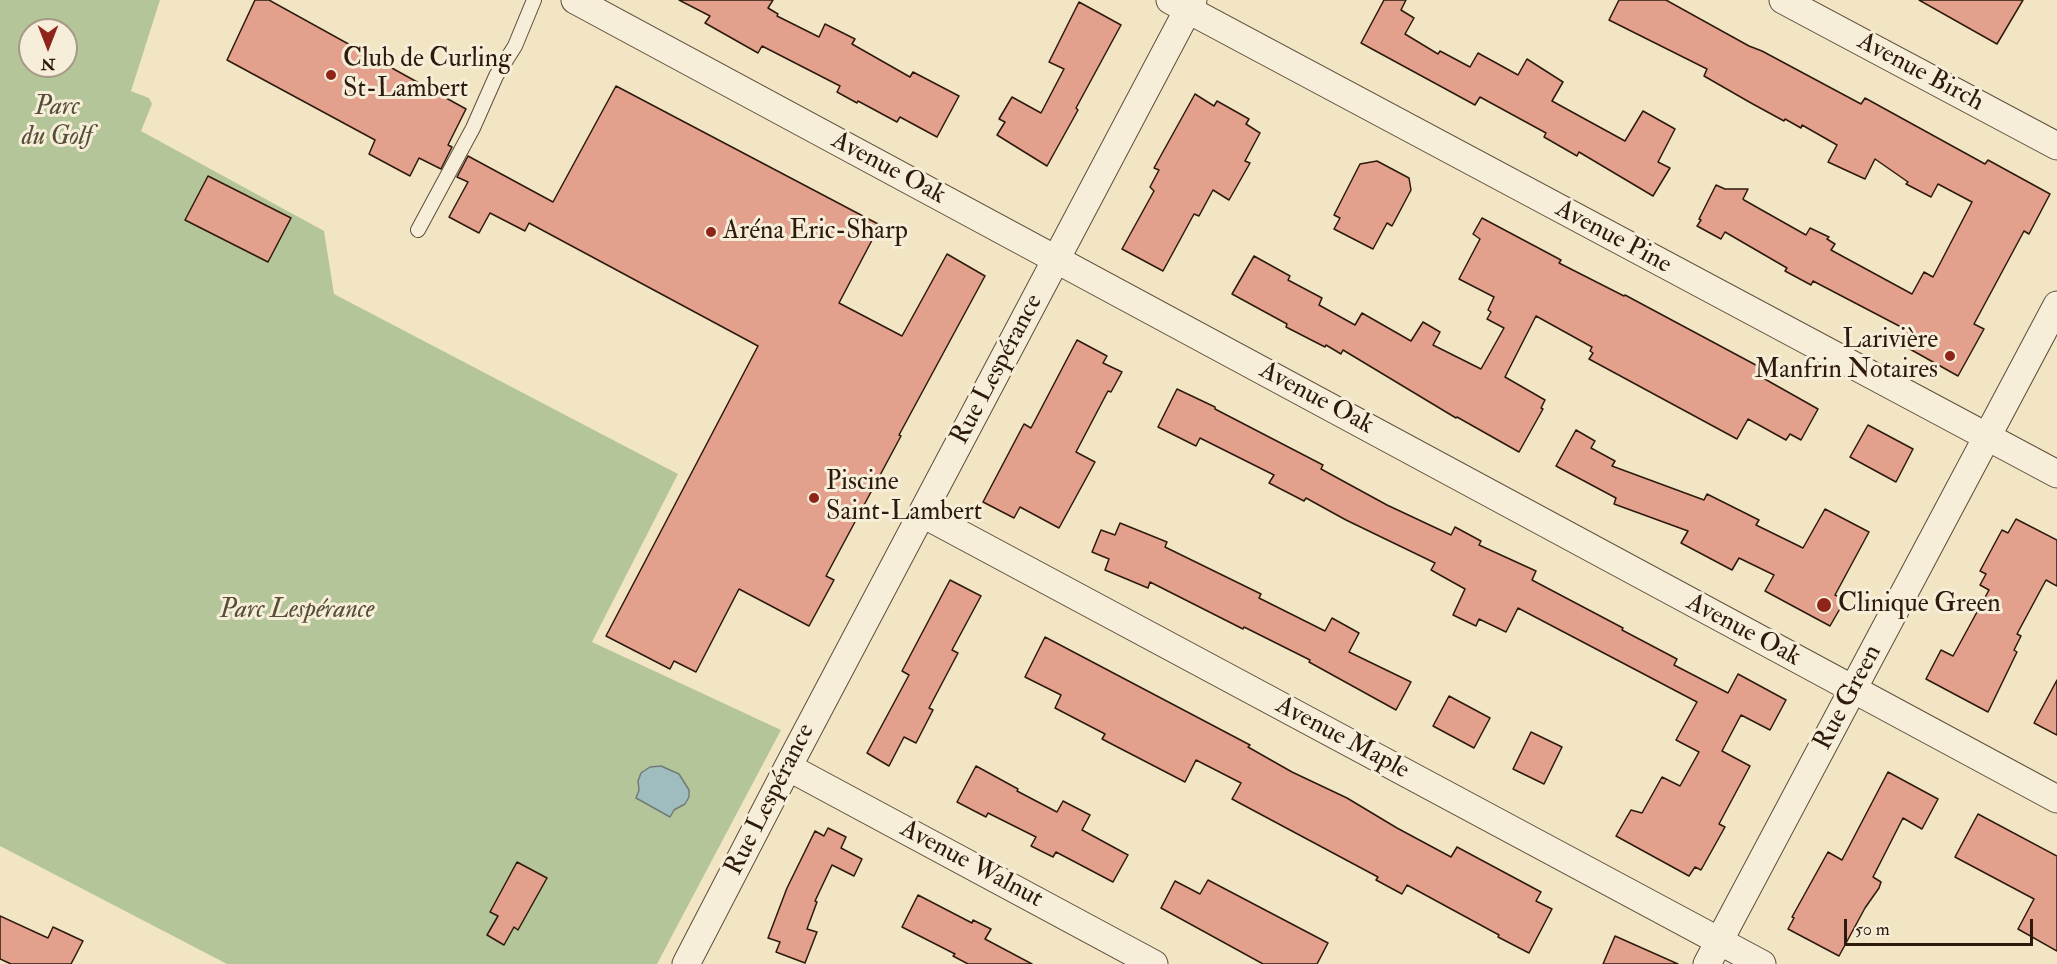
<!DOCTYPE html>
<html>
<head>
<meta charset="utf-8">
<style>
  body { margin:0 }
  #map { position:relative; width:2057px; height:964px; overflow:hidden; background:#f2e5c4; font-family:"IM FELL Double Pica",serif }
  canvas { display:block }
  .north { position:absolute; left:18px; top:18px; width:60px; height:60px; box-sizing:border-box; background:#f7eed9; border:2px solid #a69987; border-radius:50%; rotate:180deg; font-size:16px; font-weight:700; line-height:24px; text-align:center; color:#2d1a0c }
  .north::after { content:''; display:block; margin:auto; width:21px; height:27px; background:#8f2418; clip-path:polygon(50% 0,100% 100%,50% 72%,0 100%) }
  .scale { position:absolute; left:1844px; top:919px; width:189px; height:27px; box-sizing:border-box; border:3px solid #2d1a0c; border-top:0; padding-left:8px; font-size:18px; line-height:21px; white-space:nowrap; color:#2d1a0c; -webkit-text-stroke:4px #f7eed9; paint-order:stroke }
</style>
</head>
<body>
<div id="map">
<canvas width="2057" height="964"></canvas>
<div class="north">N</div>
<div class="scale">50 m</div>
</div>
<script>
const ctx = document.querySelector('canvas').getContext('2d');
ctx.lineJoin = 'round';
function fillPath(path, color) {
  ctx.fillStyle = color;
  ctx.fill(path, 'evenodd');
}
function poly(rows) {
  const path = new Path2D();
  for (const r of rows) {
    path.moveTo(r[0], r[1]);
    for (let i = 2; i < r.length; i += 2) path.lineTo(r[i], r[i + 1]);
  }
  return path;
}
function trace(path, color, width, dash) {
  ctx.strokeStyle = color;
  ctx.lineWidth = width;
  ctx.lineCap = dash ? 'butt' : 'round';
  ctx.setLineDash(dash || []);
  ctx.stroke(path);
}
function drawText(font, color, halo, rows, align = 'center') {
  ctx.font = font + ' "IM FELL Double Pica",serif';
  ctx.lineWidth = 6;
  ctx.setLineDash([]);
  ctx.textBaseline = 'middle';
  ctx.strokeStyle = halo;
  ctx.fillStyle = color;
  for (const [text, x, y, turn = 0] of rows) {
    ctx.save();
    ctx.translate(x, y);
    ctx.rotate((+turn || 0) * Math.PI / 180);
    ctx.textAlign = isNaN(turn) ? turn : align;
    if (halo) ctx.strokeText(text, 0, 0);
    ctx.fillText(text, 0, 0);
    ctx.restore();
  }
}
fillPath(poly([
  [0,0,160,0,131,91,149,98,152,104,141,131,324,231,334,294,678,474,592,642,781,730,657,964,227,964,0,846],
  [30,30,66,30,66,66,30,66]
]), '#b4c699');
const water = poly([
  [661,766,679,774,689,790,689,797,685,804,674,810,670,817,636,798,639,790,638,781,641,773,650,767,661,766]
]);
fillPath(water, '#9fbdbe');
trace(water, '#717c77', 1.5);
const building = poly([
  [255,0,269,0,466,109,448,145,452,147,441,169,419,158,410,176,369,154,375,140,227,60,255,0],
  [679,0,773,0,768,8,778,14,777,16,819,37,825,24,855,39,852,44,910,77,913,72,959,96,937,137,900,117,897,122,858,101,857,103,837,92,840,86,762,46,758,53,705,23,710,16,679,0],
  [1384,0,1406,0,1401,10,1414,18,1405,34,1438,54,1440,51,1470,67,1478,53,1518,75,1527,59,1563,82,1552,101,1625,141,1643,111,1675,129,1658,162,1670,168,1653,196,1579,152,1577,156,1544,137,1546,133,1480,97,1475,105,1361,43,1384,0],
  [1619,0,1666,0,1749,46,1762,51,1861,104,1865,98,1985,164,1988,160,2050,194,2029,234,2024,231,1974,324,1984,329,1958,376,1908,348,1909,345,1898,338,1903,328,1813,281,1811,285,1785,271,1787,268,1725,232,1721,239,1697,226,1701,220,1699,219,1716,185,1725,189,1748,189,1743,199,1744,200,1806,235,1810,228,1829,237,1827,239,1835,244,1831,250,1912,294,1924,272,1933,277,1972,202,1938,184,1931,197,1906,184,1908,182,1875,159,1865,179,1828,162,1837,145,1802,125,1801,128,1785,119,1784,121,1751,103,1704,76,1707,69,1609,20,1619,0],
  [1919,0,2023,0,1997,44,1919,0],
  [1079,2,1121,25,1076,108,1078,110,1047,166,997,135,1005,122,999,119,1012,97,1041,113,1064,69,1049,62,1079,2],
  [616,86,880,225,839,303,902,336,947,254,985,276,899,435,901,436,826,576,834,580,809,626,739,589,696,672,674,661,670,669,606,636,758,346,529,223,525,231,490,213,479,233,449,217,468,182,457,177,468,156,553,202,616,86],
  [1195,94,1214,106,1217,101,1249,119,1246,124,1260,133,1245,161,1250,163,1229,200,1213,190,1199,216,1194,214,1163,271,1122,249,1154,191,1150,187,1159,170,1154,168,1195,94],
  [1377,161,1409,178,1411,190,1392,226,1387,223,1373,249,1334,229,1340,218,1334,215,1360,164,1377,161],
  [208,176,291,218,268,262,185,220,208,176],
  [1482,218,1561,260,1559,263,1624,296,1625,295,1767,371,1763,378,1818,409,1801,440,1790,434,1786,440,1748,419,1737,439,1589,359,1593,353,1590,351,1592,347,1536,316,1505,377,1545,400,1541,408,1543,409,1519,452,1457,417,1456,418,1343,350,1341,354,1326,345,1325,347,1286,327,1287,324,1232,294,1254,256,1290,276,1288,280,1322,298,1319,305,1355,325,1362,313,1411,341,1423,322,1440,332,1433,345,1481,369,1504,328,1487,319,1491,312,1488,310,1494,297,1459,279,1480,239,1473,234,1482,218],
  [1077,340,1107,356,1103,363,1122,372,1111,392,1108,391,1076,452,1095,462,1059,528,1020,507,1014,518,983,502,1024,424,1031,428,1077,340],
  [1177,389,1215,407,1215,409,1323,465,1321,469,1387,505,1451,535,1455,527,1481,541,1479,545,1536,571,1532,580,1623,628,1622,630,1677,659,1674,665,1728,693,1738,674,1786,700,1770,730,1741,715,1722,751,1750,766,1719,824,1725,827,1701,870,1695,867,1689,876,1616,836,1631,810,1642,813,1662,777,1680,786,1699,752,1676,740,1697,702,1518,608,1506,632,1479,619,1476,626,1453,615,1465,589,1431,570,1435,563,1346,520,1306,498,1304,501,1269,483,1274,475,1200,438,1196,446,1158,427,1177,389],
  [1868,425,1913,449,1896,482,1850,457,1868,425],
  [1576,430,1595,441,1591,448,1615,461,1612,466,1704,500,1707,494,1759,520,1756,525,1803,548,1825,509,1869,532,1835,595,1845,600,1830,626,1765,591,1774,575,1739,558,1732,570,1681,543,1688,531,1614,504,1616,498,1556,466,1576,430],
  [2016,519,2057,540,2057,586,2046,580,2017,634,2021,636,2014,650,2017,652,1988,712,1926,679,1941,650,1953,656,1989,590,1980,585,1986,574,1980,571,2002,530,2008,533,2016,519],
  [1120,523,1167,542,1165,547,1261,594,1259,598,1325,631,1332,618,1359,633,1349,652,1411,682,1396,710,1309,662,1310,660,1244,627,1243,629,1150,582,1148,588,1105,570,1109,559,1092,552,1101,530,1115,535,1120,523],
  [950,580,981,596,952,650,958,653,929,708,933,710,916,743,904,737,889,766,867,753,909,675,902,671,950,580],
  [1045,637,1250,745,1248,747,1292,772,1347,798,1397,828,1451,857,1457,847,1541,892,1536,901,1552,909,1529,953,1498,937,1499,935,1407,885,1402,894,1376,880,1378,877,1232,799,1241,783,1196,760,1185,782,1102,739,1105,734,1055,708,1061,695,1025,677,1045,637],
  [2057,680,2057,735,2034,723,2057,680],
  [1449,696,1490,718,1474,748,1433,726,1449,696],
  [1531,732,1562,747,1544,784,1513,769,1531,732],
  [976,766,1018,789,1017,791,1057,812,1063,801,1090,815,1082,830,1128,855,1113,882,1056,852,1053,857,1031,846,1036,837,988,813,986,817,957,802,976,766],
  [1888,772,1938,799,1922,829,1903,818,1873,877,1881,882,1879,888,1865,908,1839,956,1788,929,1794,918,1792,917,1828,852,1842,860,1888,772],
  [1978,814,2057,856,2057,951,2018,929,2034,899,1955,857,1978,814],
  [828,828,846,837,841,848,862,859,854,876,832,865,815,901,817,902,807,929,817,932,805,963,776,952,780,942,768,938,787,888,815,831,824,836,828,828],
  [517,862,547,878,518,930,514,927,504,945,487,935,498,916,490,912,517,862],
  [1208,880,1328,943,1317,964,1263,964,1161,908,1175,881,1200,894,1208,880],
  [918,895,972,923,973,920,991,929,985,939,1032,964,968,964,953,956,955,954,902,927,918,895],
  [0,916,48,938,53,927,83,941,71,964,11,964,0,959,0,916],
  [1615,936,1678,964,1603,964,1615,936]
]);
fillPath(building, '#e2a08d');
trace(building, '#2d1a0c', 1.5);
const lane = poly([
  [418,230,473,128,496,76,515,46,534,0]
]);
const street = poly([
  [575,0,2057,799],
  [1170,0,2057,474],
  [1783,0,2057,146],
  [923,514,1762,964],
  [788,767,1154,964],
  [686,964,788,767,1193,0],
  [1707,964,2057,305]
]);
trace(lane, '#5e4d3a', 16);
trace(street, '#5e4d3a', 29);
trace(lane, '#f7eed9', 14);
trace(street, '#f7eed9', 27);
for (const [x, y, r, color] of [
  [331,75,6,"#8f2418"],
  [711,232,6,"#8f2418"],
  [1950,356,6,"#8f2418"],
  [814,498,6,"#8f2418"],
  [1824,605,8,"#8f2418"]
]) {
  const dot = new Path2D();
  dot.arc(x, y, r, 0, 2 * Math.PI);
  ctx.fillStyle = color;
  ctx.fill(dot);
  trace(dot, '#f7eed9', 2);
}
drawText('26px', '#2d1a0c', '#f7eed9', [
  ["Club de Curling",343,60],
  ["St-Lambert",343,90],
  ["Aréna Eric-Sharp",723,232],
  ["Larivière",1938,341,"right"],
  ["Manfrin Notaires",1938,371,"right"],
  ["Piscine",826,483],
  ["Saint-Lambert",826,513],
  ["Clinique Green",1838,605]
], 'left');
drawText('26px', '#2d1a0c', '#f7eed9', [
  ["Avenue Birch",1920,73,28],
  ["Avenue Oak",888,169,28],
  ["Avenue Pine",1613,238,28],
  ["Rue Lespérance",998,370,-62],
  ["Avenue Oak",1316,399,28],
  ["Avenue Oak",1743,631,28],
  ["Rue Green",1849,698,-62],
  ["Avenue Maple",1342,739,28],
  ["Rue Lespérance",771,800,-63],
  ["Avenue Walnut",971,865,28]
]);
drawText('italic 26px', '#564e36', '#f7eed9', [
  ["Parc",57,108],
  ["du Golf",57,138],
  ["Parc Lespérance",297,611]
]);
</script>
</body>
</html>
